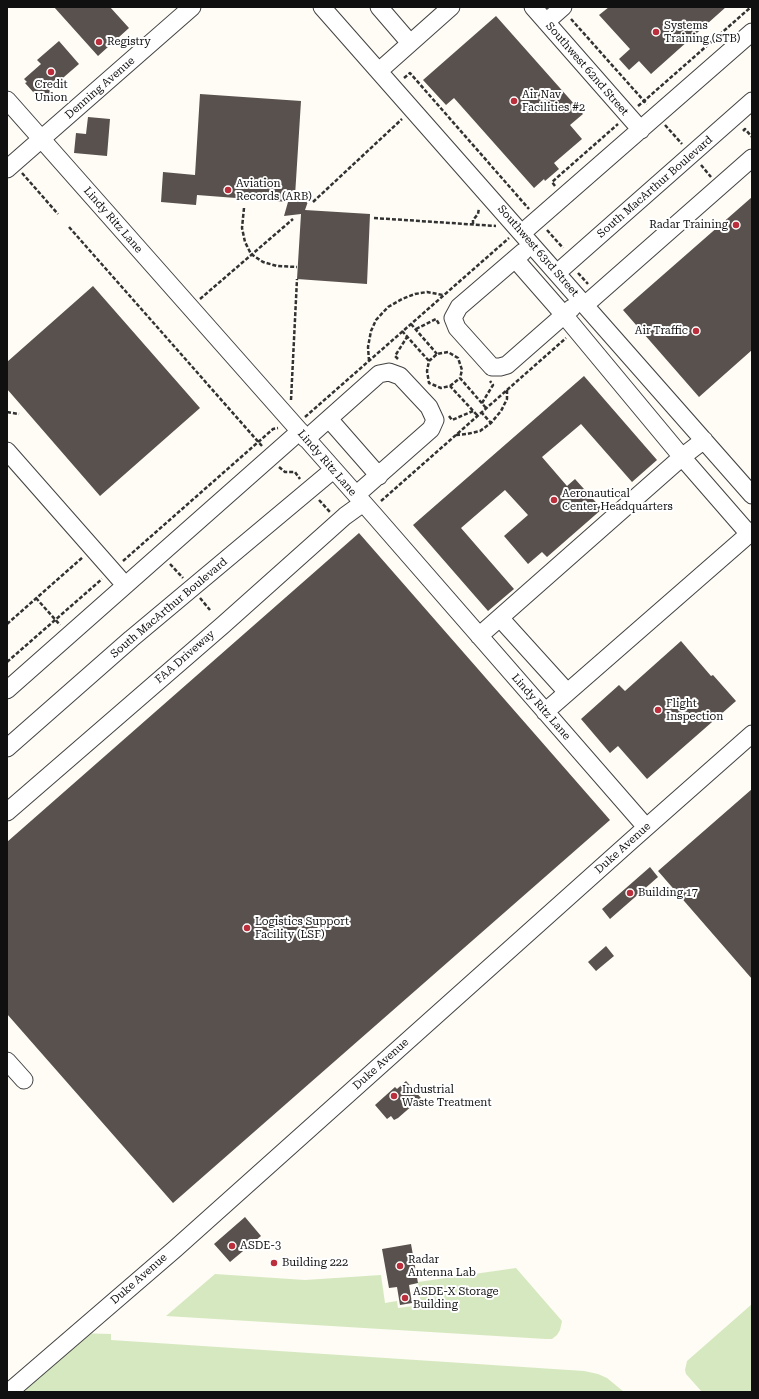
<!DOCTYPE html>
<html>
<head>
<meta charset="utf-8">
<style>
  body { margin:0 }
  #map { position:relative; width:759px; height:1399px; overflow:hidden; background:#fefcf5; font-family:"Roboto Serif",serif }
  canvas { display:block }
  .frame { position:absolute; inset:0; border:8px solid #101010; pointer-events:none }
</style>
</head>
<body>
<div id="map">
<canvas width="759" height="1399"></canvas>
<div class="frame"></div>
</div>
<script>
const ctx = document.querySelector('canvas').getContext('2d');
ctx.lineJoin = 'round';
function fillPath(path, color) {
  ctx.fillStyle = color;
  ctx.fill(path, 'evenodd');
}
function poly(rows) {
  const path = new Path2D();
  for (const r of rows) {
    path.moveTo(r[0], r[1]);
    for (let i = 2; i < r.length; i += 2) path.lineTo(r[i], r[i + 1]);
  }
  return path;
}
function trace(path, color, width, dash) {
  ctx.strokeStyle = color;
  ctx.lineWidth = width;
  ctx.lineCap = dash ? 'butt' : 'round';
  ctx.setLineDash(dash || []);
  ctx.stroke(path);
}
function drawText(font, color, halo, rows, align = 'center') {
  ctx.font = font + ' "Roboto Serif",serif';
  ctx.lineWidth = 4;
  ctx.setLineDash([]);
  ctx.textBaseline = 'middle';
  ctx.strokeStyle = halo;
  ctx.fillStyle = color;
  for (const [text, x, y, turn = 0] of rows) {
    ctx.save();
    ctx.translate(x, y);
    ctx.rotate((+turn || 0) * Math.PI / 180);
    ctx.textAlign = isNaN(turn) ? turn : align;
    if (halo) ctx.strokeText(text, 0, 0);
    ctx.fillText(text, 0, 0);
    ctx.restore();
  }
}
fillPath(poly([
  [516,1268,562,1321,560,1330,557,1335,552,1339,546,1339,166,1316,215,1274,305,1280,381,1275,385,1303,397,1301,398,1308,421,1305,418,1282],
  [752,1304,752,1392,702,1392,686,1374,685,1370,687,1361],
  [76,1333,111,1334,111,1340,584,1371,598,1374,607,1378,624,1392,9,1392]
]), '#d6e8bf');
fillPath(poly([
  [54,7,110,7,129,28,98,56],
  [609,7,726,7,651,74,639,61,629,70,619,59,630,49,599,15],
  [496,16,583,114,570,125,582,139,554,163,559,169,545,181,544,179,534,188,454,98,446,105,423,80],
  [59,41,79,64,49,90,54,95,45,102,35,91,34,93,25,83,27,82,24,79,41,64,37,60],
  [200,94,301,101,295,196,311,193,305,210,370,214,367,284,297,279,301,214,284,216,288,202,197,195,196,205,161,202,163,172,195,175],
  [88,117,110,119,107,156,74,153,76,133,86,134],
  [752,197,752,350,699,397,623,310],
  [93,286,200,408,100,496,7,389,7,362],
  [584,376,657,460,632,482,581,424,542,457,567,486,575,479,602,509,547,557,542,552,528,564,504,536,528,515,505,490,461,528,514,589,488,611,413,525],
  [359,533,610,820,173,1203,7,1014,7,842],
  [681,641,711,676,713,675,736,701,647,779,618,746,610,753,581,719,619,685,625,691],
  [752,789,752,979,658,871],
  [650,867,658,877,610,919,602,909],
  [606,946,614,956,596,971,588,962],
  [406,1081,421,1098,398,1118,394,1120,391,1116,387,1119,375,1105,395,1087,397,1089],
  [245,1217,261,1236,230,1262,214,1244],
  [411,1244,418,1283,409,1285,412,1303,400,1305,397,1287,389,1288,382,1249]
]), '#59514d');
const minor = poly([
  [322,7,752,495],
  [379,7,410,43],
  [533,7,641,130],
  [546,22,563,7],
  [379,71,451,7],
  [7,100,374,515,646,827],
  [7,169,192,7],
  [522,233,752,32],
  [523,252,459,307,453,318,457,328,492,367,500,367,507,365,572,308],
  [515,259,564,315,682,457,749,534,752,531],
  [557,273,752,101],
  [585,305,752,158],
  [329,419,379,476],
  [306,439,379,374,389,372,400,376,429,407,435,420,431,429,356,495],
  [7,451,125,585],
  [500,618,567,692],
  [479,636,682,457,704,440],
  [7,690,300,431],
  [545,712,749,534],
  [7,748,131,639,333,470],
  [7,812,223,625,345,516,363,503],
  [7,1061,24,1080],
  [9,1392,175,1249,632,840,752,734]
]);
trace(minor, '#434343', 19);
trace(poly([
  [571,19,644,101,751,7],
  [404,78,410,73,529,209],
  [638,106,644,101,647,104],
  [665,125,682,144],
  [743,131,745,129,752,137],
  [701,165,711,177],
  [22,173,58,214],
  [555,186,552,182,618,124],
  [313,202,402,119],
  [244,208,242,228,245,242,251,254,263,262,277,266,297,267],
  [374,218,496,226],
  [473,224,473,220,478,214,479,208],
  [69,227,262,446],
  [547,230,563,248],
  [578,273,588,284],
  [200,299,293,219],
  [411,324,437,354],
  [416,329,436,319,439,324],
  [402,331,429,361],
  [398,359,395,356,407,337],
  [369,361,368,347,371,331,376,320,388,307,402,299,415,294,427,292,443,295],
  [450,386,460,378],
  [291,400,297,279],
  [482,403,493,385,490,381],
  [7,412,19,414],
  [481,412,491,423],
  [477,415,450,386,441,388,429,383,427,371,429,361,437,354,448,352,458,358,462,370,460,378,486,408],
  [449,416,452,420,473,411],
  [305,417,509,238],
  [456,435,467,434,480,431,491,423,501,411,507,399,507,389],
  [279,467,285,472,295,472,300,479],
  [319,500,330,512],
  [381,501,566,338],
  [123,561,273,429,278,428],
  [170,564,183,578],
  [36,598,60,625],
  [200,598,210,610],
  [7,624,83,557],
  [7,662,102,579]
]), '#323232', 2.5, [4, 2]);
trace(minor, '#fff', 17);
for (const [x, y, r, color] of [
  [656,32,4,"#ba2f3b"],
  [99,42,4,"#ba2f3b"],
  [51,72,4,"#ba2f3b"],
  [514,101,4,"#ba2f3b"],
  [228,190,4,"#ba2f3b"],
  [736,225,4,"#ba2f3b"],
  [696,331,4,"#ba2f3b"],
  [554,500,4,"#ba2f3b"],
  [658,710,4,"#ba2f3b"],
  [630,893,4,"#ba2f3b"],
  [247,928,4,"#ba2f3b"],
  [394,1096,4,"#ba2f3b"],
  [232,1246,4,"#ba2f3b"],
  [274,1263,4,"#ba2f3b"],
  [400,1266,4,"#ba2f3b"],
  [405,1298,4,"#ba2f3b"]
]) {
  const dot = new Path2D();
  dot.arc(x, y, r, 0, 2 * Math.PI);
  ctx.fillStyle = color;
  ctx.fill(dot);
  trace(dot, '#fff', 1.5);
}
drawText('11px', '#101010', '#fff', [
  ["Systems",664,26],
  ["Training (STB)",664,39],
  ["Registry",107,42],
  ["Credit",51,85,"center"],
  ["Union",51,98,"center"],
  ["Air Nav",522,95],
  ["Facilities #2",522,108],
  ["Aviation",236,184],
  ["Records (ARB)",236,197],
  ["Radar Training",728,225,"right"],
  ["Air Traffic",688,331,"right"],
  ["Aeronautical",562,494],
  ["Center Headquarters",562,507],
  ["Flight",666,704],
  ["Inspection",666,717],
  ["Building 17",638,893],
  ["Logistics Support",255,922],
  ["Facility (LSF)",255,935],
  ["Industrial",402,1090],
  ["Waste Treatment",402,1103],
  ["ASDE-3",240,1246],
  ["Radar",408,1260],
  ["Antenna Lab",408,1273],
  ["Building 222",282,1263],
  ["ASDE-X Storage",413,1292],
  ["Building",413,1305]
], 'left');
drawText('11px', '#101010', '#fff', [
  ["Southwest 62nd Street",587,69,49],
  ["Denning Avenue",100,88,-41],
  ["South MacArthur Boulevard",655,187,-41],
  ["Lindy Ritz Lane",113,220,49],
  ["Southwest 63rd Street",538,251,49],
  ["Lindy Ritz Lane",327,463,49],
  ["South MacArthur Boulevard",169,608,-40],
  ["FAA Driveway",185,657,-41],
  ["Lindy Ritz Lane",541,707,49],
  ["Duke Avenue",623,848,-42],
  ["Duke Avenue",381,1064,-42],
  ["Duke Avenue",139,1279,-41]
]);
</script>
</body>
</html>
